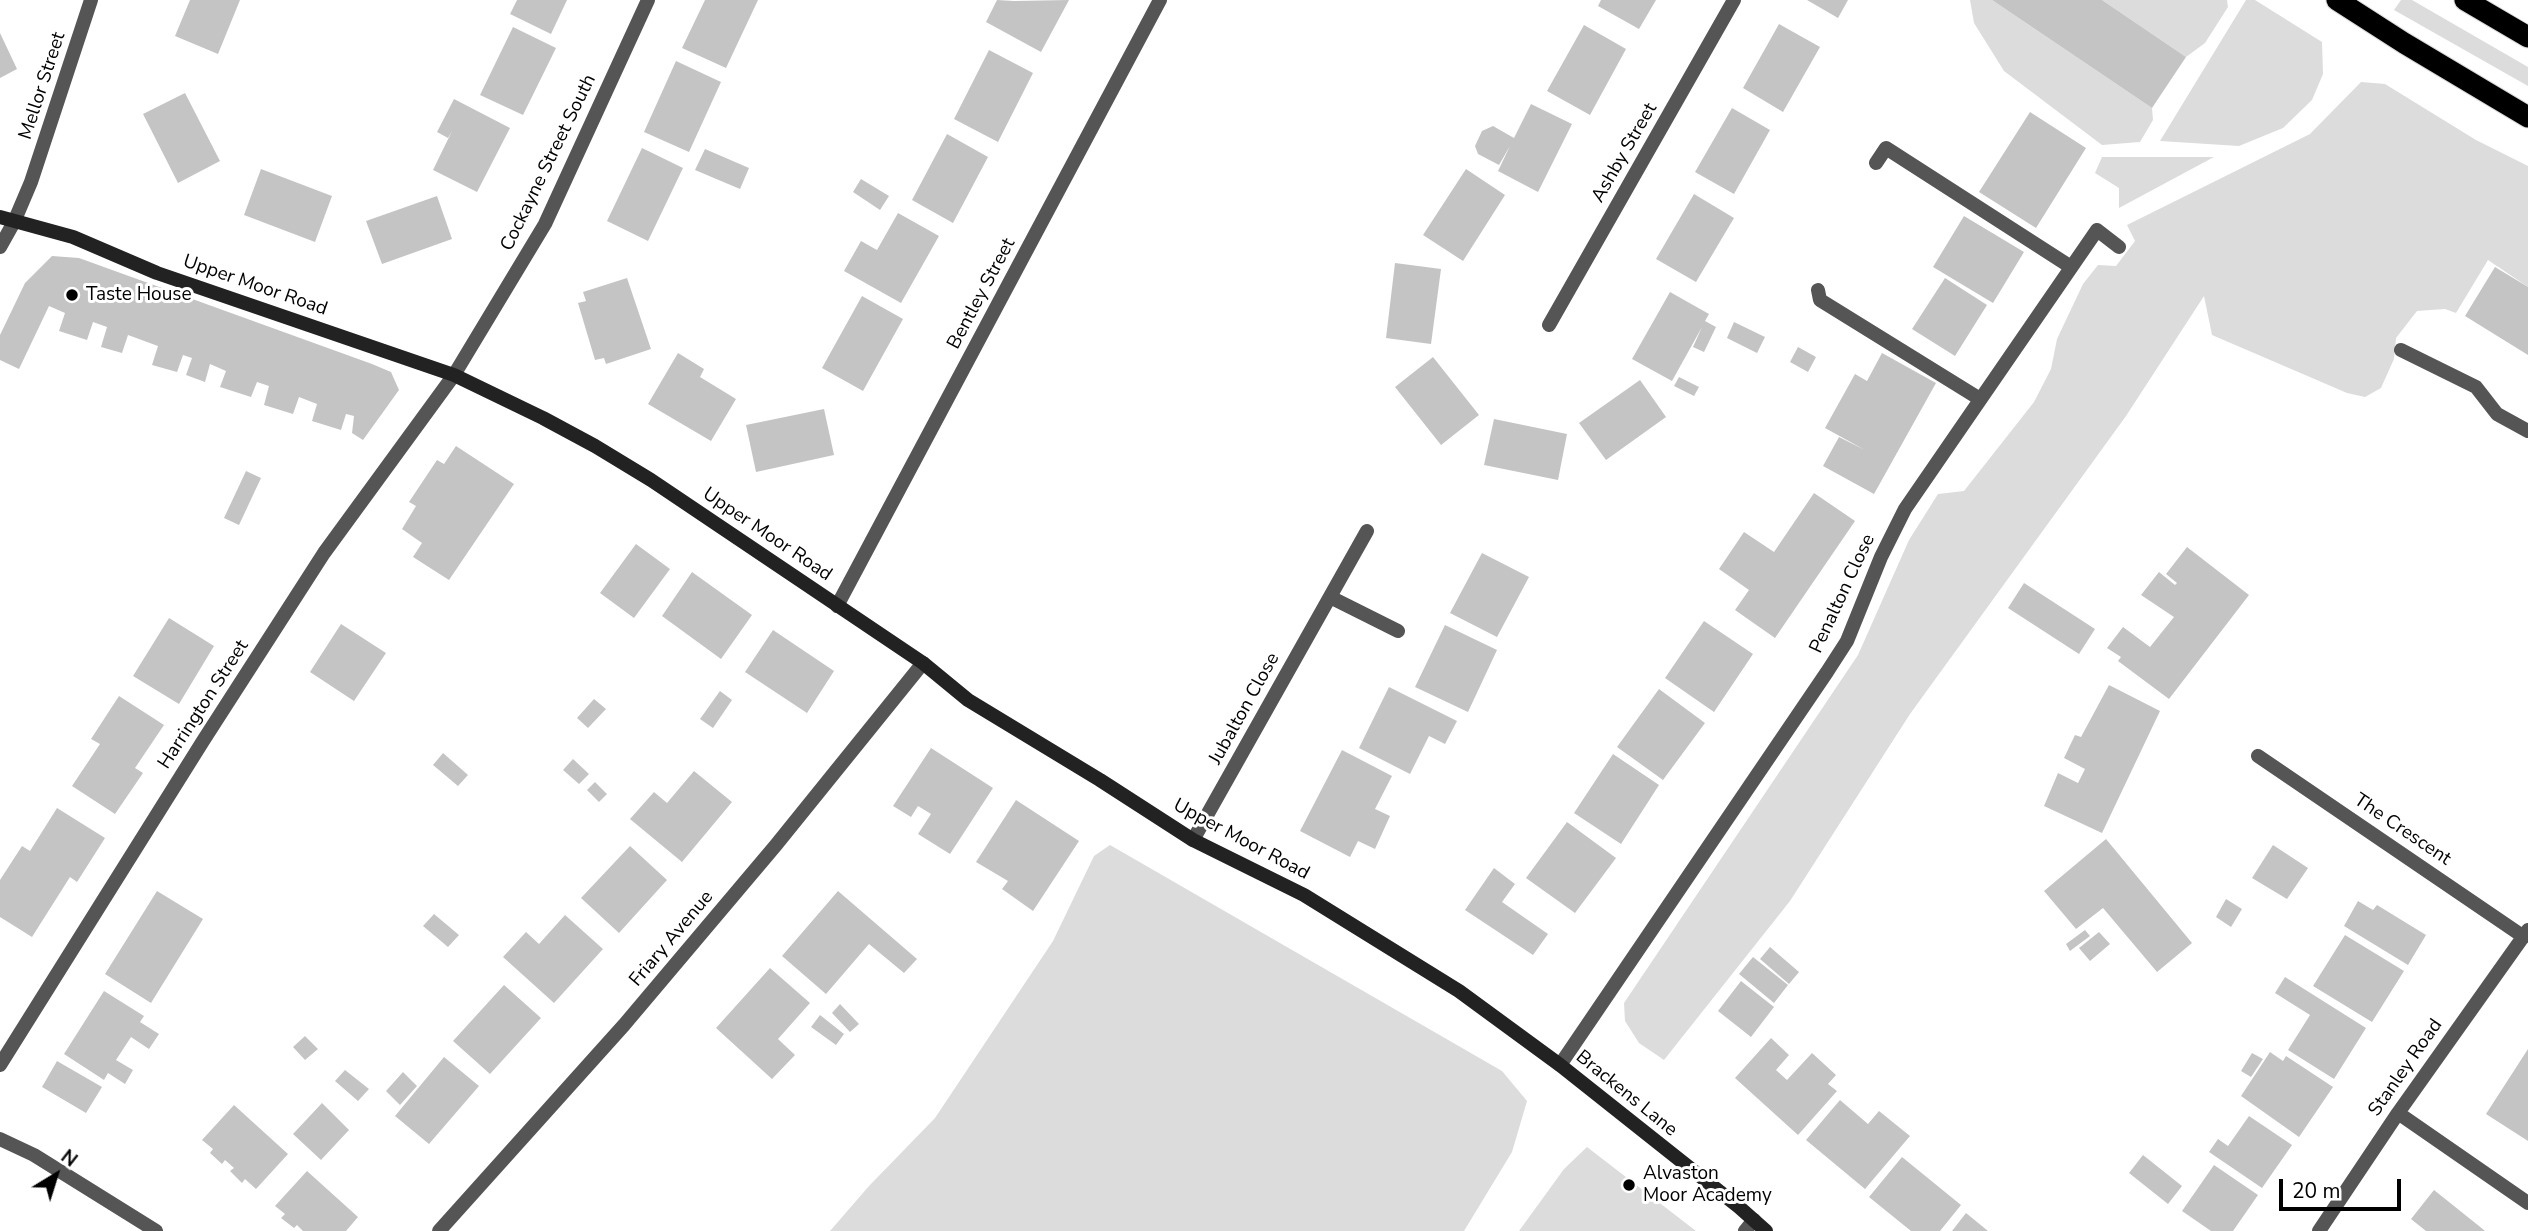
<!DOCTYPE html>
<html>
<head>
<meta charset="utf-8">
<style>
  body { margin:0 }
  #map { position:relative; width:2528px; height:1231px; overflow:hidden; background:#fff; font-family:"Nunito Sans",sans-serif }
  canvas { display:block }
  .north { position:absolute; left:21px; top:1140px; width:70px; height:70px; -webkit-text-stroke:5px #fff; paint-order:stroke; rotate:38deg; font-size:19px; font-weight:700; line-height:28px; text-align:center; color:#000 }
  .north::after { content:''; display:block; margin:auto; width:24px; height:32px; background:#000; clip-path:polygon(50% 0,100% 100%,50% 72%,0 100%) }
  .scale { position:absolute; left:2279px; top:1179px; width:122px; height:32px; box-sizing:border-box; border:4px solid #000; border-top:0; padding-left:9px; font-size:21px; line-height:24px; white-space:nowrap; color:#000; -webkit-text-stroke:5px #fff; paint-order:stroke }
</style>
</head>
<body>
<div id="map">
<canvas width="2528" height="1231"></canvas>
<div class="north">N</div>
<div class="scale">20 m</div>
</div>
<script>
const ctx = document.querySelector('canvas').getContext('2d');
ctx.lineJoin = 'round';
function fillPath(path, color) {
  ctx.fillStyle = color;
  ctx.fill(path, 'evenodd');
}
function poly(rows) {
  const path = new Path2D();
  for (const r of rows) {
    path.moveTo(r[0], r[1]);
    for (let i = 2; i < r.length; i += 2) path.lineTo(r[i], r[i + 1]);
  }
  return path;
}
function trace(path, color, width, dash) {
  ctx.strokeStyle = color;
  ctx.lineWidth = width;
  ctx.lineCap = dash ? 'butt' : 'round';
  ctx.setLineDash(dash || []);
  ctx.stroke(path);
}
function drawText(font, color, halo, rows, align = 'center') {
  ctx.font = font + ' "Nunito Sans",sans-serif';
  ctx.lineWidth = 6;
  ctx.setLineDash([]);
  ctx.textBaseline = 'middle';
  ctx.strokeStyle = halo;
  ctx.fillStyle = color;
  for (const [text, x, y, turn = 0] of rows) {
    ctx.save();
    ctx.translate(x, y);
    ctx.rotate((+turn || 0) * Math.PI / 180);
    ctx.textAlign = isNaN(turn) ? turn : align;
    if (halo) ctx.strokeText(text, 0, 0);
    ctx.fillText(text, 0, 0);
    ctx.restore();
  }
}
fillPath(poly([
  [1970,0,1992,0,2152,108,2153,120,2140,142,2102,145,2004,71,1974,23],
  [2102,0,2227,0,2228,7,2205,43,2186,57],
  [2246,0,2255,0,2322,42,2323,74,2312,100,2283,128,2239,146,2160,141],
  [2401,0,2412,0,2528,67,2528,86,2394,10],
  [2361,82,2385,84,2476,140,2528,166,2528,287,2488,260,2456,313,2445,309,2417,311,2396,338,2394,359,2381,388,2365,397,2347,393,2212,335,2204,296,2126,416,1910,714,1790,901,1664,1060,1639,1043,1625,1021,1624,1003,1858,655,1909,540,1938,494,1964,491,2034,402,2051,369,2057,339,2083,284,2098,265,2116,266,2135,241,2127,225,2310,134],
  [2102,157,2214,157,2119,208,2119,188,2095,173],
  [1110,845,1502,1071,1527,1101,1512,1152,1464,1231,830,1231,869,1186,935,1118,1053,941,1094,856],
  [1587,1147,1696,1231,1519,1231,1564,1169]
]), '#dcdcdc');
fillPath(poly([
  [190,0,240,0,218,54,175,36],
  [517,0,567,0,551,34,510,14],
  [705,0,758,0,726,68,682,48],
  [997,0,1014,1,1069,0,1041,52,986,22],
  [1601,0,1656,0,1639,29,1598,6],
  [1807,0,1848,0,1838,18],
  [1992,0,2102,0,2186,57,2152,108],
  [1779,24,1820,47,1783,112,1743,88],
  [1584,25,1626,49,1590,115,1547,91],
  [513,27,556,48,523,115,480,95],
  [0,33,17,69,0,78],
  [989,50,1033,73,998,142,954,119],
  [676,61,721,82,689,152,644,132],
  [185,93,220,161,178,183,143,114],
  [454,99,510,128,477,192,433,170,452,131,448,138,437,132],
  [1531,104,1572,124,1538,192,1498,171,1510,146,1499,165,1478,154,1475,146,1482,131,1493,126,1514,138],
  [1732,108,1770,130,1734,194,1695,172],
  [2030,112,2086,148,2036,228,1979,192],
  [947,134,988,157,953,223,912,200],
  [642,148,683,168,648,241,607,221],
  [705,149,749,168,740,189,695,170],
  [261,169,332,196,315,242,244,215],
  [1466,169,1505,195,1463,261,1423,235],
  [861,179,889,196,880,210,853,192],
  [1694,194,1734,218,1696,282,1656,259],
  [437,196,452,239,382,264,366,221],
  [898,213,939,236,901,303,844,271,861,241,877,250],
  [1964,216,2024,252,1993,303,1933,267],
  [52,256,79,258,372,364,391,372,399,390,363,440,352,433,354,416,346,414,341,430,312,421,317,404,299,397,293,414,264,405,269,386,257,382,251,397,220,387,226,371,210,364,205,382,186,375,192,358,183,355,177,372,152,365,158,346,128,335,122,353,101,347,107,327,93,322,87,340,59,331,65,313,49,306,19,369,0,360,0,335,25,283],
  [1395,263,1441,269,1431,344,1386,338],
  [2495,267,2528,287,2528,355,2465,316],
  [627,278,651,349,606,364,604,358,595,360,578,303,586,301,583,292],
  [1945,278,1987,305,1955,356,1912,329],
  [1670,292,1709,314,1705,321,1716,327,1704,352,1693,347,1702,327,1672,381,1632,359],
  [862,296,903,319,863,391,822,368],
  [1734,322,1765,337,1757,353,1727,338],
  [1798,347,1816,357,1808,372,1790,362],
  [678,353,704,369,700,377,736,399,711,441,648,404],
  [1882,353,1936,383,1874,494,1823,466,1839,437,1865,450,1825,428,1855,374,1867,381],
  [1433,357,1479,415,1441,445,1395,387],
  [1679,377,1699,387,1694,396,1674,386],
  [1640,380,1666,417,1606,460,1579,423],
  [824,409,834,455,756,472,746,425],
  [1494,419,1567,434,1558,480,1484,465],
  [456,446,514,484,449,580,413,557,422,543,402,529,416,506,409,502,437,460,444,464],
  [246,471,261,478,239,525,224,518],
  [1814,493,1855,521,1775,638,1735,610,1749,590,1719,569,1744,532,1774,552],
  [636,544,670,569,634,618,600,593],
  [2187,547,2249,595,2169,699,2118,661,2121,657,2107,648,2123,627,2150,647,2174,617,2141,595,2159,572,2175,585,2177,583,2166,574],
  [1482,553,1529,577,1497,637,1450,613],
  [692,572,752,615,721,659,662,616],
  [2024,583,2095,629,2079,654,2008,608],
  [169,618,214,646,179,704,133,676],
  [1704,621,1753,654,1714,712,1665,678],
  [341,624,386,653,354,701,310,672],
  [1445,625,1497,650,1468,712,1415,687],
  [773,630,834,671,807,713,745,672],
  [2109,685,2160,711,2102,833,2044,806,2058,773,2078,783,2085,769,2064,758,2075,735,2081,737],
  [1389,687,1457,721,1445,744,1429,736,1410,774,1359,748],
  [1659,689,1705,723,1663,780,1617,747],
  [720,691,732,700,713,728,700,719],
  [119,696,164,725,135,768,143,773,115,814,72,786,100,744,91,739],
  [594,699,606,709,588,728,577,718],
  [931,748,993,788,950,854,918,834,931,814,918,806,911,817,893,806],
  [1342,750,1392,776,1375,809,1390,816,1375,849,1358,841,1350,857,1300,831],
  [443,753,468,775,458,786,433,765],
  [1613,754,1659,785,1621,844,1574,813],
  [573,759,589,774,579,784,563,770],
  [694,771,732,802,682,862,630,819,654,792,667,803],
  [595,782,607,794,599,802,587,790],
  [1016,800,1079,841,1033,911,1002,889,1008,881,976,862],
  [57,808,105,838,77,882,70,877,32,937,0,917,0,880,22,846,30,851],
  [1567,822,1616,858,1575,913,1526,878],
  [2106,839,2192,943,2157,972,2103,908,2076,929,2044,891],
  [2273,845,2308,868,2287,899,2252,878],
  [630,846,667,880,619,933,581,898],
  [1494,868,1515,884,1502,902,1548,934,1533,955,1465,910],
  [157,891,203,919,151,1003,105,974],
  [838,891,917,959,904,973,869,944,826,994,782,956],
  [2226,899,2242,909,2231,927,2216,917],
  [2358,901,2373,910,2377,905,2426,935,2408,965,2344,926],
  [434,914,459,935,448,947,423,926],
  [565,915,603,949,554,1003,503,957,526,932,539,944],
  [2085,930,2090,936,2070,951,2066,944],
  [2099,932,2110,944,2090,961,2079,948],
  [2345,935,2404,971,2372,1022,2313,986],
  [1770,947,1799,972,1789,984,1760,959],
  [1753,957,1788,985,1774,1003,1739,974],
  [770,968,810,1003,778,1039,795,1055,772,1079,716,1028],
  [2285,977,2366,1028,2334,1079,2288,1050,2310,1015,2275,993],
  [1741,981,1774,1007,1751,1037,1718,1011],
  [504,985,541,1018,490,1074,453,1041],
  [104,991,144,1016,140,1022,159,1034,149,1049,131,1037,116,1060,133,1070,125,1084,108,1073,104,1080,64,1054],
  [840,1004,859,1024,850,1032,832,1013],
  [820,1015,844,1034,836,1045,811,1027],
  [305,1036,318,1049,305,1060,293,1047],
  [1771,1038,1789,1055,1776,1070,1787,1080,1812,1053,1836,1075,1828,1084,1837,1091,1798,1135,1735,1078],
  [2528,1049,2528,1141,2486,1114],
  [2270,1052,2283,1061,2286,1056,2333,1087,2299,1137,2241,1096],
  [2252,1053,2263,1059,2251,1077,2241,1071],
  [444,1057,479,1086,429,1144,395,1116],
  [57,1061,102,1087,86,1113,42,1087],
  [345,1070,369,1089,358,1101,335,1081],
  [403,1072,417,1086,400,1105,386,1091],
  [1840,1100,1868,1124,1879,1111,1910,1136,1865,1189,1806,1140],
  [322,1103,349,1130,321,1160,293,1134],
  [234,1105,288,1154,256,1189,245,1179,242,1183,230,1171,234,1168,225,1160,222,1164,210,1153,213,1149,202,1140],
  [2249,1116,2292,1145,2262,1188,2209,1152,2218,1139,2228,1146],
  [2143,1155,2182,1186,2168,1204,2129,1173],
  [1902,1157,1961,1205,1940,1231,1911,1231,1869,1197],
  [2214,1165,2258,1195,2233,1231,2211,1231,2182,1211],
  [307,1171,358,1217,346,1231,303,1231,297,1225,294,1228,281,1218,285,1214,275,1206],
  [2434,1190,2479,1226,2485,1231,2426,1231,2411,1219],
  [1966,1213,1988,1231,1952,1231]
]), '#c4c4c4');
const highway = poly([
  [2337,0,2404,43,2528,117],
  [2465,0,2528,37]
]);
trace(highway, '#dbdbdb', 23);
trace(poly([
  [1876,163,1886,148,2071,267],
  [1818,290,1820,300,1980,399],
  [2401,350,2476,387,2497,414,2528,431],
  [1745,1231,1754,1220]
]), '#555', 14);
trace(poly([
  [0,247,14,222,31,182,91,0],
  [1549,325,1734,0],
  [1330,597,1398,631],
  [837,606,1160,0],
  [2258,756,2524,937],
  [1193,840,1367,531],
  [0,1065,203,741,324,553,454,375,545,224,648,0],
  [1560,1065,1827,672,1847,641,1881,557,1905,509,2097,230,2119,247],
  [2398,1113,2528,1203],
  [0,1139,34,1155,156,1231],
  [439,1231,624,1025,776,845,923,663],
  [2319,1231,2398,1113,2528,930]
]), '#555', 14);
trace(poly([
  [0,217,73,237,157,273,454,375,543,418,595,446,651,480,923,663,968,700,1100,780,1193,840,1304,895,1459,991,1560,1065,1739,1207,1766,1231]
]), '#222', 14);
trace(highway, '#000', 21);
for (const [x, y, r, color] of [
  [72,295,7,"#000"],
  [1629,1185,7,"#000"]
]) {
  const dot = new Path2D();
  dot.arc(x, y, r, 0, 2 * Math.PI);
  ctx.fillStyle = color;
  ctx.fill(dot);
  trace(dot, '#fff', 2.5);
}
drawText('19px', '#000', '#fff', [
  ["Mellor Street",43,86,-72],
  ["Ashby Street",1625,153,-60],
  ["Cockayne Street South",549,163,-64],
  ["Upper Moor Road",255,286,19],
  ["Bentley Street",982,294,-62],
  ["Upper Moor Road",767,535,34],
  ["Penalton Close",1843,594,-65],
  ["Harrington Street",204,705,-57],
  ["Jubalton Close",1245,709,-61],
  ["The Crescent",2402,830,34],
  ["Upper Moor Road",1241,840,28],
  ["Friary Avenue",672,939,-50],
  ["Stanley Road",2406,1068,-55],
  ["Brackens Lane",1626,1094,39]
]);
drawText('19px', '#000', '#fff', [
  ["Taste House",86,295],
  ["Alvaston",1643,1174],
  ["Moor Academy",1643,1196]
], 'left');
</script>
</body>
</html>
